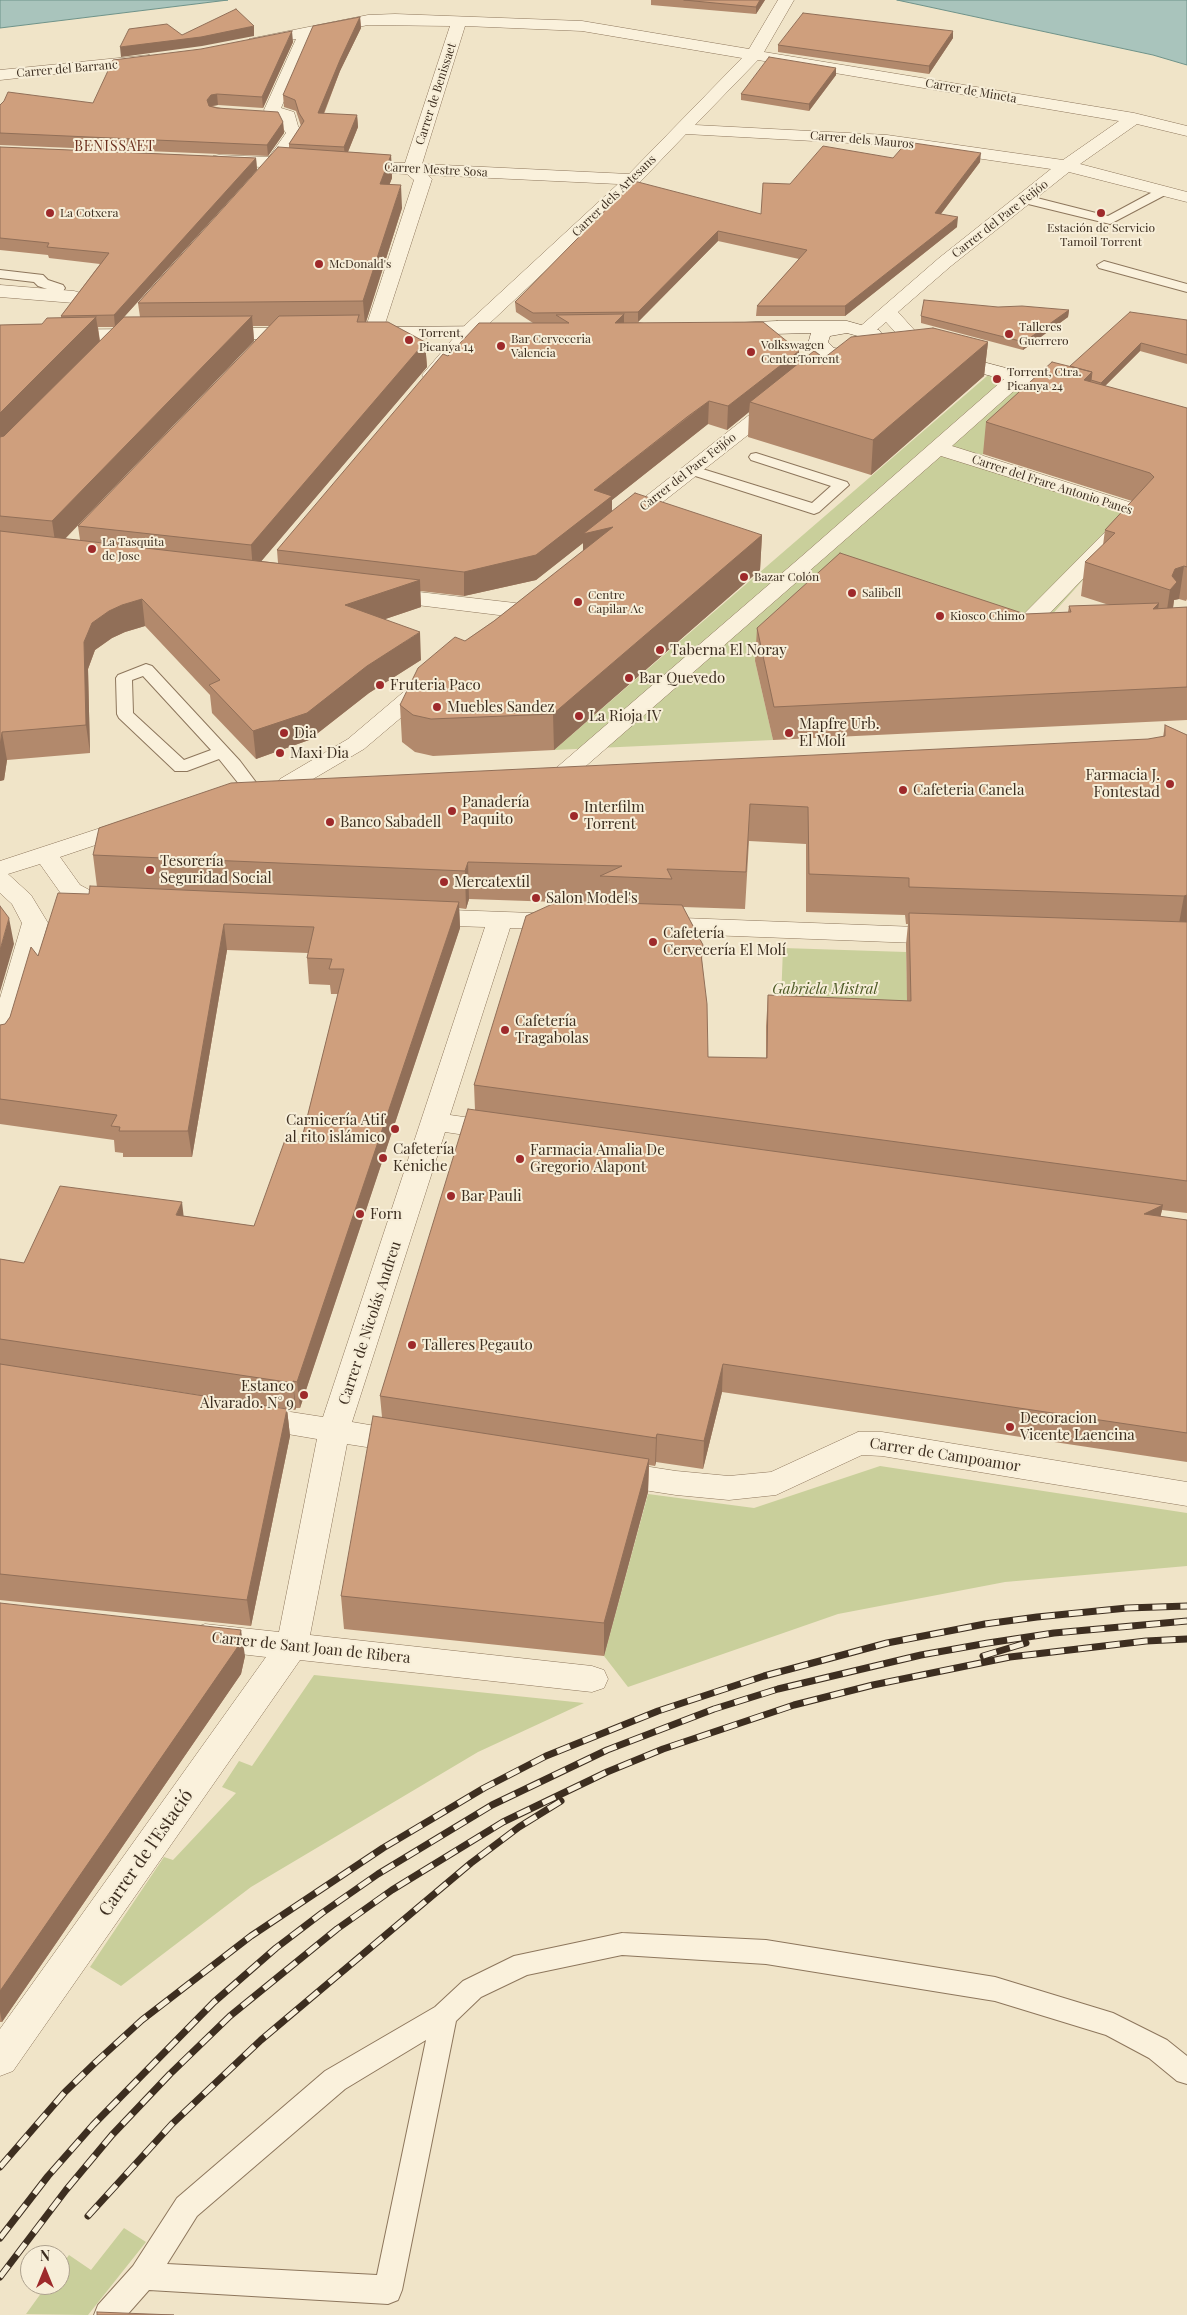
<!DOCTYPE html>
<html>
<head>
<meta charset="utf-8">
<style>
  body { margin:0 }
  #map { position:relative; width:1187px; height:2315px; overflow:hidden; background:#f0e4c8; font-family:"Playfair Display",serif }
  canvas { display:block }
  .north { position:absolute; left:20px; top:2245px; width:50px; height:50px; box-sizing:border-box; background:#f7eed8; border:1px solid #ada18e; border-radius:50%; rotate:0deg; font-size:14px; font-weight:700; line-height:20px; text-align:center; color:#3d2e20 }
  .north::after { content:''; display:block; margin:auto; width:18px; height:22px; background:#9e2a2b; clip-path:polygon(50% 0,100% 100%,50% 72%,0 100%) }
</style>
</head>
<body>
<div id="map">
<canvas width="1187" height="2315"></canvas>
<div class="north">N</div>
</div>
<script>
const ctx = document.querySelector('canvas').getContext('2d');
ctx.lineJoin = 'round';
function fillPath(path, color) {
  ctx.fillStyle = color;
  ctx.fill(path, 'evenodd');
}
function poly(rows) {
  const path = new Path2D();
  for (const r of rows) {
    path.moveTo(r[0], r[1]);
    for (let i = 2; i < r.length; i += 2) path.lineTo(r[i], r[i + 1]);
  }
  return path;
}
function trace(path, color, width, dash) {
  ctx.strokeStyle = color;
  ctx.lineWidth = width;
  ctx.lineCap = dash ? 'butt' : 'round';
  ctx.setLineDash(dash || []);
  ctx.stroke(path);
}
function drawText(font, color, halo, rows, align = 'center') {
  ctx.font = font + ' "Playfair Display",serif';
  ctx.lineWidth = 4;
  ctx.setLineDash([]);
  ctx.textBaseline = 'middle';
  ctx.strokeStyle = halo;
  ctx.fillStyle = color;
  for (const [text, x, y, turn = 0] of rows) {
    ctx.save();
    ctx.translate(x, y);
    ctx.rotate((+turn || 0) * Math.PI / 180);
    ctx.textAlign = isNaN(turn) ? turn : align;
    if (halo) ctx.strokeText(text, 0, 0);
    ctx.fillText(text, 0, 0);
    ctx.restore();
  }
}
fillPath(poly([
  [994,370,1052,385,980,457,1151,510,1099,562,1024,646,755,661,773,740,554,750],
  [783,948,906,952,908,1032,780,1027],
  [880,1466,1187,1513,1187,1566,1005,1582,838,1614,628,1687,604,1656,648,1494,754,1508],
  [314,1675,584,1703,478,1752,251,1887,121,1986,90,1967,164,1857,173,1860,236,1793,222,1787,239,1761,252,1766],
  [124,2228,146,2242,88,2315,26,2314,47,2285,60,2285,60,2267,69,2255,91,2270]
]), '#c9cf9b');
const water = poly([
  [0,0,228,0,0,28,0,0],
  [897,0,1187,0,1187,65,1153,55,897,0]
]);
fillPath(water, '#a9c4bc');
trace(water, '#6f938a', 1);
const lane = poly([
  [1162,187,1168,191,1167,194,1110,224,1020,202,1019,199,1025,195,1108,216,1162,187],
  [1104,261,1187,284,1187,292,1099,268,1097,265,1104,261],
  [0,270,43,275,48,280,63,285,65,288,59,298,49,298,47,295,50,290,38,286,34,282,0,278,0,270],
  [756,453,847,482,849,485,819,512,814,514,686,473,684,470,686,467,696,467,812,503,831,486,751,460,749,457,751,454,756,453],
  [146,664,152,666,240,761,258,785,255,789,243,789,219,759,187,771,175,771,119,718,117,714,116,678,118,675,146,664],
  [143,676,211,750,184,760,133,713,132,680,143,676],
  [622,1933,766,1940,995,1977,1113,2013,1167,2040,1187,2056,1187,2084,1177,2081,1149,2058,1106,2035,995,2001,766,1964,622,1955,527,1975,481,1997,456,2021,402,2290,398,2300,388,2304,149,2290,127,2315,94,2315,98,2305,133,2266,177,2198,325,2071,435,2007,463,1981,514,1956,622,1933],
  [426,2040,377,2275,167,2264,197,2216,345,2089,426,2040]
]);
const street = poly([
  [778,0,794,0,764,52,1134,113,1187,126,1187,136,1137,124,1080,164,1187,192,1187,202,1069,172,951,266,898,312,935,353,932,357,925,359,918,357,886,322,872,334,865,336,858,334,856,330,939,258,1051,169,887,145,686,134,639,183,476,336,439,379,432,381,425,379,422,375,462,328,618,184,428,175,432,179,382,333,380,337,373,339,366,337,364,333,414,180,407,174,354,171,348,170,345,166,348,162,354,161,405,163,450,26,368,25,312,36,281,108,294,112,298,126,303,133,286,157,309,159,312,163,309,167,279,167,272,177,266,178,260,177,257,173,262,167,219,165,213,164,210,160,213,156,219,155,269,157,286,133,282,127,280,119,266,114,264,110,296,39,255,47,249,45,247,42,249,39,368,15,395,14,582,21,749,49,778,0],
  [465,26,582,31,742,58,629,174,422,164,465,26],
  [758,60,1119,121,1063,160,887,135,695,125,758,60],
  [149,55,155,57,157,60,155,63,0,80,0,70,149,55],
  [0,285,74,291,81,293,83,297,81,301,74,303,0,297,0,285],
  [1018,371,1025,373,1028,377,1025,381,952,446,1145,507,1148,511,1025,639,1017,641,1009,639,1002,636,999,631,1002,626,1013,625,1124,513,941,456,571,779,563,781,555,779,551,774,555,769,802,556,1011,373,1018,371],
  [779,395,786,397,789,401,786,405,631,527,624,529,617,527,614,523,617,519,772,397,779,395],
  [384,588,515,603,523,605,526,610,523,615,515,617,376,600,373,595,376,590,384,588],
  [428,676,436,678,439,683,436,688,364,749,296,789,288,791,280,789,276,784,280,779,348,739,420,678,428,676],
  [131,818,140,820,143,825,140,830,60,857,80,885,99,895,123,898,126,903,123,908,114,911,94,910,62,895,40,864,8,874,31,895,48,923,13,1042,9,1048,0,1051,0,998,22,923,12,904,0,893,0,861,131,818],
  [422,909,561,914,570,916,574,922,570,928,561,930,510,928,450,1115,499,1122,509,1125,513,1131,509,1137,499,1140,445,1132,352,1422,405,1431,416,1434,420,1442,416,1450,405,1453,347,1444,310,1635,592,1666,604,1670,608,1679,604,1688,592,1692,300,1660,13,2071,0,2076,0,2029,266,1657,205,1650,194,1646,189,1637,194,1628,205,1624,279,1632,317,1439,252,1428,241,1425,237,1417,241,1409,252,1406,323,1417,485,927,422,925,413,922,409,917,413,912,422,909],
  [656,917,943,928,952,930,956,936,952,942,943,944,656,933,647,931,643,925,647,919,656,917],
  [858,1432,882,1432,1187,1482,1187,1506,882,1456,862,1455,776,1495,729,1500,676,1495,611,1485,600,1481,596,1473,600,1465,611,1461,676,1471,729,1476,771,1472,858,1432]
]);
const secondary = poly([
  [777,321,847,321,879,330,888,342,887,347,872,358,847,362,821,356,808,344,811,333,734,335,727,333,725,329,727,325,734,323,777,321],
  [847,333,865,338,868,344,860,349,847,350,834,348,828,342,830,336,847,333],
  [508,326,515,328,517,332,515,336,371,339,364,337,362,333,364,329,371,327,508,326],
  [216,328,298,328,305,330,307,334,305,338,298,340,209,338,207,334,209,330,216,328],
  [143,329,150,331,152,335,150,339,0,342,0,330,143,329],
  [949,353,1074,386,1077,390,1074,394,1067,396,942,363,939,359,942,355,949,353]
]);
trace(lane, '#8d765c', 2);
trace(street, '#8d765c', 1);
trace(secondary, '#6f573f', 1);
fillPath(lane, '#faf1dc');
fillPath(street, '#faf1dc');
fillPath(secondary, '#faf1dc');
const rail = poly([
  [983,1656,1026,1643],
  [0,2167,65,2092,96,2062,142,2020,251,1936,383,1848,484,1788,546,1756,658,1711,764,1676,887,1643,985,1624,1037,1617,1127,1608,1187,1606],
  [88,2216,172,2124,261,2040,471,1863,519,1827,561,1801],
  [0,2238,48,2176,93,2125,214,2002,276,1948,322,1913,378,1874,492,1805,607,1750,714,1709,778,1689,921,1655,988,1643,1054,1633,1187,1621],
  [0,2277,66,2190,112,2135,170,2074,230,2016,337,1929,392,1890,503,1822,607,1772,663,1749,794,1705,873,1685,1010,1657,1146,1641,1187,1639]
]);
trace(rail, '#3d2e20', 7);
trace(rail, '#f7eed8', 5, [14]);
fillPath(poly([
  [651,0,765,0,756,14,651,5],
  [360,17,361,28,340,71,324,114,357,115,358,127,348,152,391,155,392,178,389,185,402,208,366,322,425,342,427,367,261,561,278,563,277,550,448,356,533,323,516,312,515,302,761,214,790,184,893,158,980,162,941,214,957,227,845,316,756,316,757,306,799,259,718,241,638,322,799,351,799,363,824,358,988,342,984,376,871,475,748,437,749,412,727,430,708,424,612,500,612,511,762,535,760,570,554,750,433,756,415,752,402,742,400,705,465,641,494,621,583,551,583,543,536,580,464,596,420,591,421,607,385,619,421,660,369,693,309,740,256,759,212,713,210,695,145,626,125,632,112,638,95,650,88,669,90,753,7,760,4,780,0,781,0,325,42,324,61,318,61,316,100,264,49,258,48,255,0,250,0,147,256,158,257,170,124,317,140,317,138,303,289,148,289,144,301,126,296,111,284,107,283,95],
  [253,326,270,326,78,526,80,540,65,539,254,341],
  [98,327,114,327,100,341],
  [953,38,929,74,778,52,778,45],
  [293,42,263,108,218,105,212,106,283,122,284,133,268,156,0,145,0,105,93,103],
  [836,68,836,75,809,111,741,100,741,94],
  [1069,310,1068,317,1023,350,921,323,921,316],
  [1187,320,1187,364,1140,351,1105,386,1187,408,1187,599,1186,601,1179,599,1174,600,1173,608,1187,607,1187,720,773,740,755,661,757,628,1068,612,1069,606,1109,605,1081,596,1085,562,1103,545,1105,530,1132,501,983,454,986,422,1070,366],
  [1165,725,1187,735,1187,1213,1162,1210,1160,1217,1187,1220,1187,1462,722,1392,703,1469,656,1462,655,1466,649,1465,648,1492,604,1656,344,1629,341,1596,382,1417,380,1396,475,1110,474,1085,557,902,469,899,466,909,459,908,460,928,300,1408,296,1408,295,1410,0,1364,0,1259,24,1263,184,1216,254,1226,301,1142,338,994,331,994,330,985,309,984,307,958,308,953,227,950,192,1157,123,1157,123,1153,115,1152,114,1140,0,1124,0,1025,5,1024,10,1017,38,956,89,894,97,887,93,855,1148,739,1163,737],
  [749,841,806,844,806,912,905,915,906,924,908,924,906,944,907,1001,768,995,766,1026,766,1058,708,1057,702,960,703,945,683,907,745,909],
  [0,1364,287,1409,290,1436,251,1626,0,1600],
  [0,1603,245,1656,241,1674,2,2022,0,2022]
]), '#b2896c');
fillPath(poly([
  [760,0,765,0,756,14,756,7],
  [360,17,361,28,340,71,319,125,318,113,340,60],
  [254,26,254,36,202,46,121,57,120,47],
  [292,31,293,42,263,108,262,97],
  [953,31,953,38,929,74,929,66],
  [836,68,836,75,809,111,809,104],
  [217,94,218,105,212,106,208,111,207,100,211,95],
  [357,115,358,127,345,159,344,147],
  [283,122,284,133,268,156,267,145],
  [981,153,980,162,934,223,935,213],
  [391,155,392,178,381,207,380,184],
  [256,158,257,170,115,327,114,315],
  [401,185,402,208,365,325,363,301],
  [958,217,957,227,845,316,845,306],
  [718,231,718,241,638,322,638,312],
  [1069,310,1068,317,1023,350,1024,342],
  [624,314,624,337,615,323],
  [252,316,254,341,56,548,52,521],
  [96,317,100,343,0,443,0,413],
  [425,342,427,367,253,571,251,545],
  [988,342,984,376,871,475,873,440],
  [1141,343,1140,351,1100,391,1101,383],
  [799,351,798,374,750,402,749,412,727,430,728,406],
  [1092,372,1088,404,1084,380],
  [709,401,708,424,612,500,612,520,613,527,583,569,583,543,536,580,464,596,464,572,594,490],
  [762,535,760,570,554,750,553,714],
  [1184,566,1179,599,1174,600,1172,615,1165,623,1172,576,1175,569],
  [420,580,421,607,347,632,345,605],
  [142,599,145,626,125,632,112,638,95,650,88,669,90,753,86,725,84,642,92,623,109,611,122,605],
  [1159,603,1154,635,1153,609],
  [420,632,421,660,369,693,309,740,256,759,253,731,367,666],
  [2,732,7,760,4,780,0,781,0,746],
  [468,862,469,899,466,909,465,871],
  [1187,895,1187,929,1177,934,1184,896],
  [459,902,460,928,300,1408,297,1382],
  [9,918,14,944,0,992,0,950],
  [224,924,227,950,192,1157,188,1131],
  [182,1202,185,1228,176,1215],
  [1163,1205,1157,1233,1144,1214],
  [723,1364,722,1392,703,1469,704,1441],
  [293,1381,296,1408,295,1410,293,1383],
  [287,1409,290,1436,251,1626,247,1600],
  [657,1434,656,1462,655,1466,656,1438],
  [649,1459,648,1492,604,1656,604,1623],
  [241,1630,245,1656,241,1674,2,2022,0,2012,0,1991]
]), '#916f58');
const building = poly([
  [684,0,760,0,756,7,684,0],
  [236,9,254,26,201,37,120,47,129,29,167,24,182,35,236,9],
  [803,13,953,31,929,66,778,45,803,13],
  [360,17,340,60,318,113,357,115,344,147,289,144,304,121,299,113,295,100,283,95,313,26,360,17],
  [292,31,262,97,217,94,211,95,207,100,209,106,217,108,278,112,283,122,267,145,0,133,0,105,4,101,8,92,93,103,113,60,201,49,292,31],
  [769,57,836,68,809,104,741,94,769,57],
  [907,142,981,153,935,213,958,217,845,306,757,306,807,250,718,231,638,312,533,313,515,302,634,181,761,214,763,183,790,184,823,146,893,158,907,142],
  [0,147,256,158,114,315,61,316,109,253,47,247,49,243,0,238,0,147],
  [278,147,391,155,380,184,401,185,363,301,138,303,278,147],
  [924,300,998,307,1022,306,1069,310,1024,342,921,316,924,300],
  [1130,312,1187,320,1187,355,1141,343,1101,383,1091,380,1092,372,1070,366,1130,312],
  [624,314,615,323,763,322,799,351,728,406,709,401,687,417,594,490,612,496,536,555,464,572,277,550,443,354,448,356,479,323,569,323,556,315,624,314],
  [359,315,357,322,388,322,425,342,251,545,78,526,279,316,359,315],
  [252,316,52,521,0,516,0,437,4,436,124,317,252,316],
  [96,317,0,413,0,325,42,324,47,318,96,317],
  [933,328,988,342,873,440,750,402,814,351,824,358,851,337,933,328],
  [1052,362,1092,372,1084,380,1187,408,1187,567,1184,566,1175,569,1172,576,1177,582,1170,590,1085,562,1115,533,1105,530,1154,477,1150,473,986,422,1052,362],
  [635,493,762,535,553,714,431,719,413,715,400,705,418,668,455,637,465,641,494,621,613,527,583,534,635,493],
  [0,531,420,580,345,605,420,632,367,666,307,713,253,731,209,685,220,680,142,599,122,605,109,611,92,623,84,642,86,725,2,732,0,746,0,531],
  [840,553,1025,614,1071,612,1069,606,1159,603,1153,609,1187,607,1187,687,774,707,757,628,840,553],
  [1165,725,1187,735,1187,895,1184,896,909,887,909,878,809,874,808,807,750,804,746,872,667,869,672,879,600,876,622,866,468,862,465,871,93,855,99,828,231,783,1148,739,1165,736,1165,725],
  [90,886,459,902,297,1382,293,1381,293,1383,0,1339,0,1259,24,1263,60,1186,182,1202,176,1215,254,1226,285,1140,301,1142,344,969,329,969,332,959,307,958,314,927,224,924,188,1131,119,1131,120,1127,111,1126,117,1115,0,1099,0,1025,5,1024,10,1017,31,947,38,956,58,893,89,894,90,886],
  [559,901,682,905,703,945,701,954,707,1004,708,1057,767,1058,768,995,911,1001,909,913,1187,922,1187,1181,474,1085,526,916,559,901],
  [0,906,9,918,0,950,0,906],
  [468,1109,1163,1205,1144,1214,1187,1220,1187,1433,723,1364,704,1441,657,1434,656,1438,380,1396,468,1109],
  [0,1364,287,1409,247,1600,0,1574,0,1364],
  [373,1416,649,1459,604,1623,341,1596,373,1416],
  [0,1603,241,1630,237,1648,0,1991,0,1603],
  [97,2312,174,2315,97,2315,97,2312]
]);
fillPath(building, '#cf9f7d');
trace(building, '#916f58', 1);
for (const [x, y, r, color] of [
  [50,213,5,"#9e2a2b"],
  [1101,213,5,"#9e2a2b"],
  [319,264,5,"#9e2a2b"],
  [1009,334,5,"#9e2a2b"],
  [409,340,5,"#9e2a2b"],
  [501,346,5,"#9e2a2b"],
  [751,352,5,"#9e2a2b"],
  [997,379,5,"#9e2a2b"],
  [92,549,5,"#9e2a2b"],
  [744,577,5,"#9e2a2b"],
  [852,593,5,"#9e2a2b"],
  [578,602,5,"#9e2a2b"],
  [940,616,5,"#9e2a2b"],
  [660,650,5,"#9e2a2b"],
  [629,678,5,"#9e2a2b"],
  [380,685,5,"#9e2a2b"],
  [437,707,5,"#9e2a2b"],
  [579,716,5,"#9e2a2b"],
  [284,733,5,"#9e2a2b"],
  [789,733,5,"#9e2a2b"],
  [280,753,5,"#9e2a2b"],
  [1170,784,5,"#9e2a2b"],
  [903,790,5,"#9e2a2b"],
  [452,811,5,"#9e2a2b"],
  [574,816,5,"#9e2a2b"],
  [330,822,5,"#9e2a2b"],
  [150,870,5,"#9e2a2b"],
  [444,882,5,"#9e2a2b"],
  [536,898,5,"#9e2a2b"],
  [653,942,5,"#9e2a2b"],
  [505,1030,5,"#9e2a2b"],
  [395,1129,5,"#9e2a2b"],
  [383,1158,5,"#9e2a2b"],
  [520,1159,5,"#9e2a2b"],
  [451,1196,5,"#9e2a2b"],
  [360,1214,5,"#9e2a2b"],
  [412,1345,5,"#9e2a2b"],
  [304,1395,5,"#9e2a2b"],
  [1010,1427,5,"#9e2a2b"]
]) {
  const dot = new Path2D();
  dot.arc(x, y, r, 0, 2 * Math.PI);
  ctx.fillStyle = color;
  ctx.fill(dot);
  trace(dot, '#f7eed8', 2);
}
drawText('12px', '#3d2e20', '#f7eed8', [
  ["Carrer del Barranc",67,69,-5],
  ["Carrer de Mineta",971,91,10],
  ["Carrer de Benissaet",436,94,-72],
  ["Carrer dels Mauros",862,140,5],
  ["Carrer Mestre Sosa",436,170,3],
  ["Carrer dels Artesans",614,196,-44],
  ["Carrer del Pare Feijóo",1000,219,-38],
  ["Carrer del Pare Feijóo",688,472,-38],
  ["Carrer del Frare Antonio Panes",1052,485,18]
]);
drawText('12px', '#3d2e20', '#f7eed8', [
  ["La Cotxera",60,213],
  ["Estación de Servicio",1101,228,"center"],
  ["Tamoil Torrent",1101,242,"center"],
  ["McDonald's",329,264],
  ["Talleres",1019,327],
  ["Guerrero",1019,341],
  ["Torrent,",419,333],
  ["Picanya 14",419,347],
  ["Bar Cerveceria",511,339],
  ["Valencia",511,353],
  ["Volkswagen",761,345],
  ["CenterTorrent",761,359],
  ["Torrent, Ctra.",1007,372],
  ["Picanya 24",1007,386],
  ["La Tasquita",102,542],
  ["de Jose",102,556],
  ["Bazar Colón",754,577],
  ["Salibell",862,593],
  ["Centre",588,595],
  ["Capilar Ac",588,609],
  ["Kiosco Chimo",950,616]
], 'left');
ctx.letterSpacing = '1px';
drawText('14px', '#6b2e1e', '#f7eed8', [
  ["BENISSAET",115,147]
]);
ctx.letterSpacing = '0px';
drawText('15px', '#3d2e20', '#f7eed8', [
  ["Taberna El Noray",670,650],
  ["Bar Quevedo",639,678],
  ["Fruteria Paco",390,685],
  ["Muebles Sandez",447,707],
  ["La Rioja IV",589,716],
  ["Mapfre Urb.",799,724],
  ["El Molí",799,741],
  ["Dia",294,733],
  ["Maxi Dia",290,753],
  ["Farmacia J.",1160,775,"right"],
  ["Fontestad",1160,792,"right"],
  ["Cafeteria Canela",913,790],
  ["Panadería",462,802],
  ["Paquito",462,819],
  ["Interfilm",584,807],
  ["Torrent",584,824],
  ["Banco Sabadell",340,822],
  ["Tesorería",160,861],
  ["Seguridad Social",160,878],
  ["Mercatextil",454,882],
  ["Salon Model's",546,898],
  ["Cafetería",663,933],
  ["Cervecería El Molí",663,950],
  ["Cafetería",515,1021],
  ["Tragabolas",515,1038],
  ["Carnicería Atif",385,1120,"right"],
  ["al rito islámico",385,1137,"right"],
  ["Cafetería",393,1149],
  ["Keniche",393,1166],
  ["Farmacia Amalia De",530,1150],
  ["Gregorio Alapont",530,1167],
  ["Bar Pauli",461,1196],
  ["Forn",370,1214],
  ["Talleres Pegauto",422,1345],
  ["Estanco",294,1386,"right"],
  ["Alvarado. N° 9",294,1403,"right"],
  ["Decoracion",1020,1418],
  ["Vicente Laencina",1020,1435]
], 'left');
drawText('italic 15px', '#4d5a26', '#f7eed8', [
  ["Gabriela Mistral",825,989]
]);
drawText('15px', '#3d2e20', '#f7eed8', [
  ["Carrer de Nicolás Andreu",370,1323,-72],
  ["Carrer de Campoamor",945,1455,9],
  ["Carrer de Sant Joan de Ribera",311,1648,6]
]);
drawText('18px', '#3d2e20', '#f7eed8', [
  ["Carrer de l'Estació",146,1853,-55]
]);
</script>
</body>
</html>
